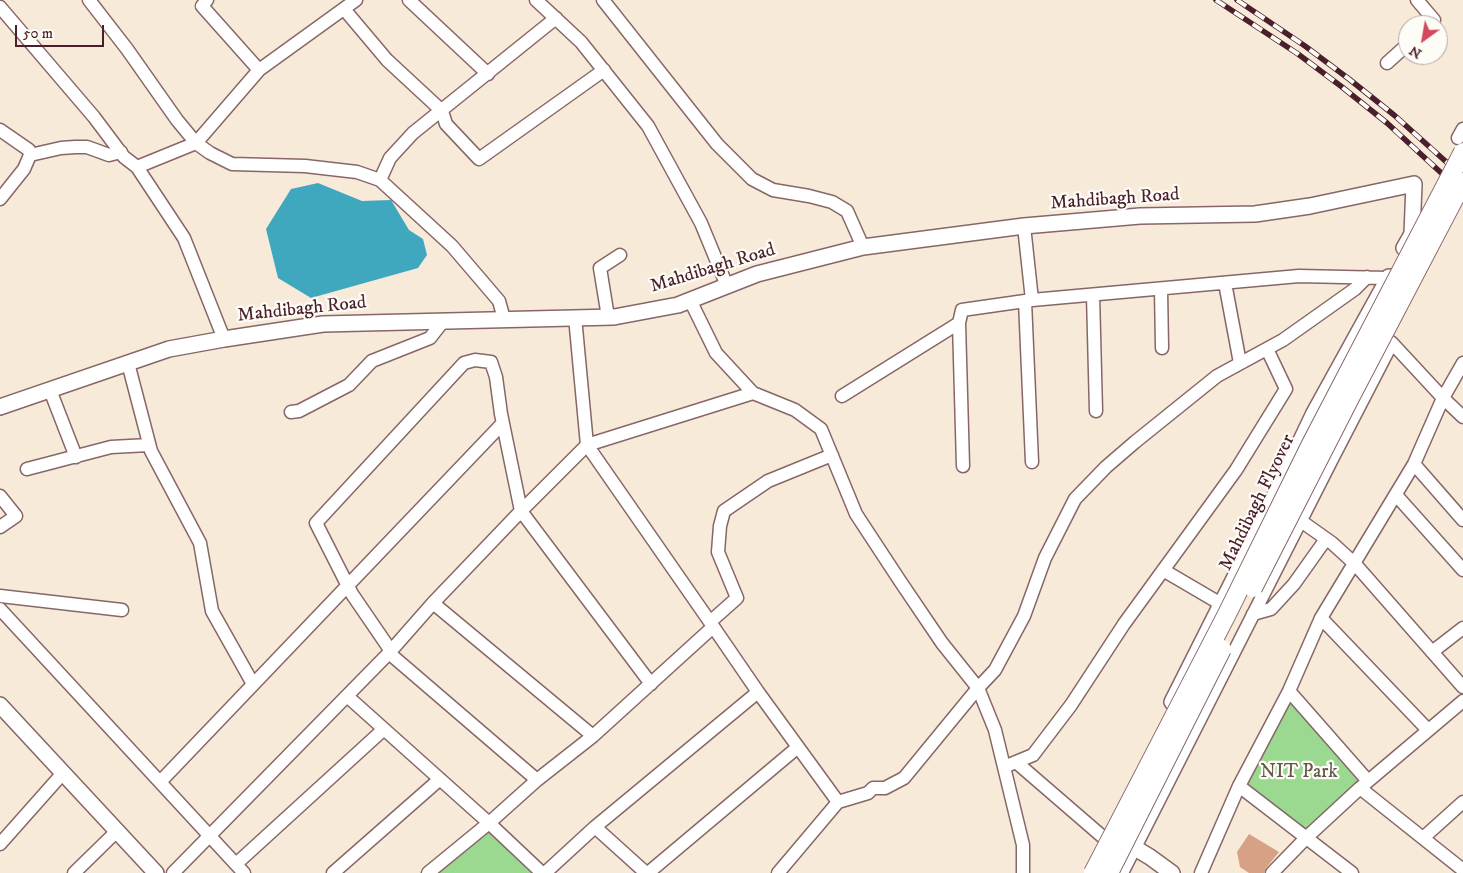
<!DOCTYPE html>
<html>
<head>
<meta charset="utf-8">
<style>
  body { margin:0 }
  #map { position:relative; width:1463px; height:873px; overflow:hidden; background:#f8ead8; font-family:"IM FELL DW Pica",serif }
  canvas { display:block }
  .north { position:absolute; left:1398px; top:15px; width:50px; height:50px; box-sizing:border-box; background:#fdfcf7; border:1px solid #b5a4a5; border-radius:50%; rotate:212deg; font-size:14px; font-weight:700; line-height:20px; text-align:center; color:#4a1f2b }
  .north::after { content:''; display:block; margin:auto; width:18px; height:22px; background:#d1495b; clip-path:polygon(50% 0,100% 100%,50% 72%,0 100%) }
  .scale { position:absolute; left:15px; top:25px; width:89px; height:22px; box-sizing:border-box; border:2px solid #4a1f2b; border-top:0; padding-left:6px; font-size:15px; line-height:18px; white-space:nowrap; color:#4a1f2b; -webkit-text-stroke:4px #fdfcf7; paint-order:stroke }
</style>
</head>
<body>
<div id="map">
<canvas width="1463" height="873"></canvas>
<div class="north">N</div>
<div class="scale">50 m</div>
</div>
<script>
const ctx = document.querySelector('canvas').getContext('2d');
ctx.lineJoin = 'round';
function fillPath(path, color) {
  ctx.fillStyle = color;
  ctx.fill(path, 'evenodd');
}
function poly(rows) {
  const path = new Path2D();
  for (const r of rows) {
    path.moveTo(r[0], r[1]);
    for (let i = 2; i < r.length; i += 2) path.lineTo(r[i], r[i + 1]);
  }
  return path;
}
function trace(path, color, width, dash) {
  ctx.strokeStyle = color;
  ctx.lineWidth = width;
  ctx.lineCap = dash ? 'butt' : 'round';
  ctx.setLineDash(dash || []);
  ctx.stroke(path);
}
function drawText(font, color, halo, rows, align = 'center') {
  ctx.font = font + ' "IM FELL DW Pica",serif';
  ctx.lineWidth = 4.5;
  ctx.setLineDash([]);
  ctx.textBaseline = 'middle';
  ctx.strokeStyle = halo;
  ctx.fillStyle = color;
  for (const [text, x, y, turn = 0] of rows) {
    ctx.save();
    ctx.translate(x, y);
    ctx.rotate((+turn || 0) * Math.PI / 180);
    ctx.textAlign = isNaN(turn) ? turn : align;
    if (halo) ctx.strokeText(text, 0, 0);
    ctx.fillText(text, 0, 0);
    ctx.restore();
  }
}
fillPath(poly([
  [1289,691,1368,781,1307,837,1239,786],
  [489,823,541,873,428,873]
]), '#9ad98f');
fillPath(poly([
  [318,183,362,201,391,200,409,230,423,239,427,255,418,268,311,298,278,278,266,229,291,189]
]), '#3fa8bf');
fillPath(poly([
  [1249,834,1279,852,1266,868,1264,873,1249,873,1240,867,1237,852]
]), '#d6a185');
const minor = poly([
  [89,0,127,49,177,120,196,143,210,153,232,164,305,166,357,172,380,180],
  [207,0,202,6,259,70,356,0],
  [409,0,488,74],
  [536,0,581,42,648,126,701,223,727,286],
  [603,0,717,144,752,179,773,190,809,196,832,202,847,211,863,247],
  [1417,0,1434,20,1429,25],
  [0,7,94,117,124,157,137,167,184,238,224,339],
  [344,9,387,60,442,111,446,124,479,159,604,70],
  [1387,63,1408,44],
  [0,130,29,150,30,155,24,169,0,199],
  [1458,138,1463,129],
  [30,155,61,148,75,147,87,147,109,155,121,152],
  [137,167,196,143,259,70],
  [1024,226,1032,300,1299,276,1388,278],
  [1225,283,1240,363],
  [1161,289,1162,348],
  [1093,295,1096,411],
  [1025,301,1032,462],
  [575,317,587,445,753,393,716,353,690,300],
  [608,317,600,268,620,255],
  [504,319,499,301,452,246,380,180,390,158,413,133,556,18],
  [1386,339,1392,343,1443,398,1463,417],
  [128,363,151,451,200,543,212,611,253,684],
  [50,390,76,457],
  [753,393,795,410,821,429,856,514,900,581,942,643,978,688,904,778,885,788,873,788,868,793,838,802],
  [842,396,959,323],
  [291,412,299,411,349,385,372,361,430,338,444,320],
  [1414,464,1463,520],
  [963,466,959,323,962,310,1032,300],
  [27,469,111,447,149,445],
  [1396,495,1463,570],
  [0,496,16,516,0,527],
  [1301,521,1332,543,1355,564,1463,687],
  [1163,570,1221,604],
  [0,596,122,610],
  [0,609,244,873],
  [1253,614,1271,609,1294,584,1326,539],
  [1321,618,1428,730],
  [710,622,737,598,718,552,720,526,724,511,768,481,832,455],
  [713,627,593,736,433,603,521,511,587,445,710,622,758,692,838,802,778,873],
  [391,651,352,594,316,523,464,363,475,360,491,362,496,377,501,414,521,511,651,684],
  [1432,652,1463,628],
  [389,653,537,780,593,736],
  [1289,691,1368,781],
  [347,696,489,823,537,780],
  [1016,762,1104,838],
  [1004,767,1033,755,1071,705,1124,624,1236,470,1286,389,1267,349],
  [160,782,503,423],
  [1360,788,1463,870],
  [1423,838,1463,802],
  [0,844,63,773],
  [236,864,384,729],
  [74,873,117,831],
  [173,873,389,653,433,603],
  [333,873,440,779],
  [428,873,489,823,542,873],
  [545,873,595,827],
  [646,873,595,827,758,692],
  [648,873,798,747],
  [1023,873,1023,845,1004,767,995,730,978,688,995,670,1024,616,1045,558,1075,499,1106,467,1135,442,1217,376,1283,340,1355,289,1367,277],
  [1122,873,1331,461,1392,343],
  [1201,873,1239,786],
  [1272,873,1307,837,1360,788,1463,701],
  [1352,873,1239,786,1289,691,1321,618,1414,464,1443,398,1463,363]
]);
const tertiary = poly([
  [0,407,169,349,224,339,323,324,614,317,678,305,757,274,863,247,1024,226,1140,216,1255,214,1310,206,1414,184,1412,234,1404,248],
  [1172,702,1254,539,1314,413,1389,277],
  [0,705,156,873],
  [1135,848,1150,857,1172,873]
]);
trace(minor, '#876668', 15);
trace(tertiary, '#876668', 18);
trace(minor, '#fff', 12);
trace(tertiary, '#fff', 15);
const rail = poly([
  [1216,0,1298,54,1342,87,1387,123,1463,193],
  [1237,0,1305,46,1349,79,1394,115,1463,177]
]);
trace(rail, '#4a1f2b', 5.5);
trace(rail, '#fdfcf7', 4, [11]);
const secondaryBridge = poly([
  [1253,588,1350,398,1463,182],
  [1093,873,1227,614,1311,444,1463,152],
  [1109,873,1222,649]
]);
trace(secondaryBridge, '#876668', 20, []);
trace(secondaryBridge, '#fff', 18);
drawText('19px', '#4a1f2b', '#fdfcf7', [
  ["Mahdibagh Road",1115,200,-4],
  ["Mahdibagh Road",713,269,-17],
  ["Mahdibagh Road",302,310,-6],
  ["Mahdibagh Flyover",1258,503,-64]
]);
drawText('19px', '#625749', '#fdfcf7', [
  ["NIT Park",1299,773]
]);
</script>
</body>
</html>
